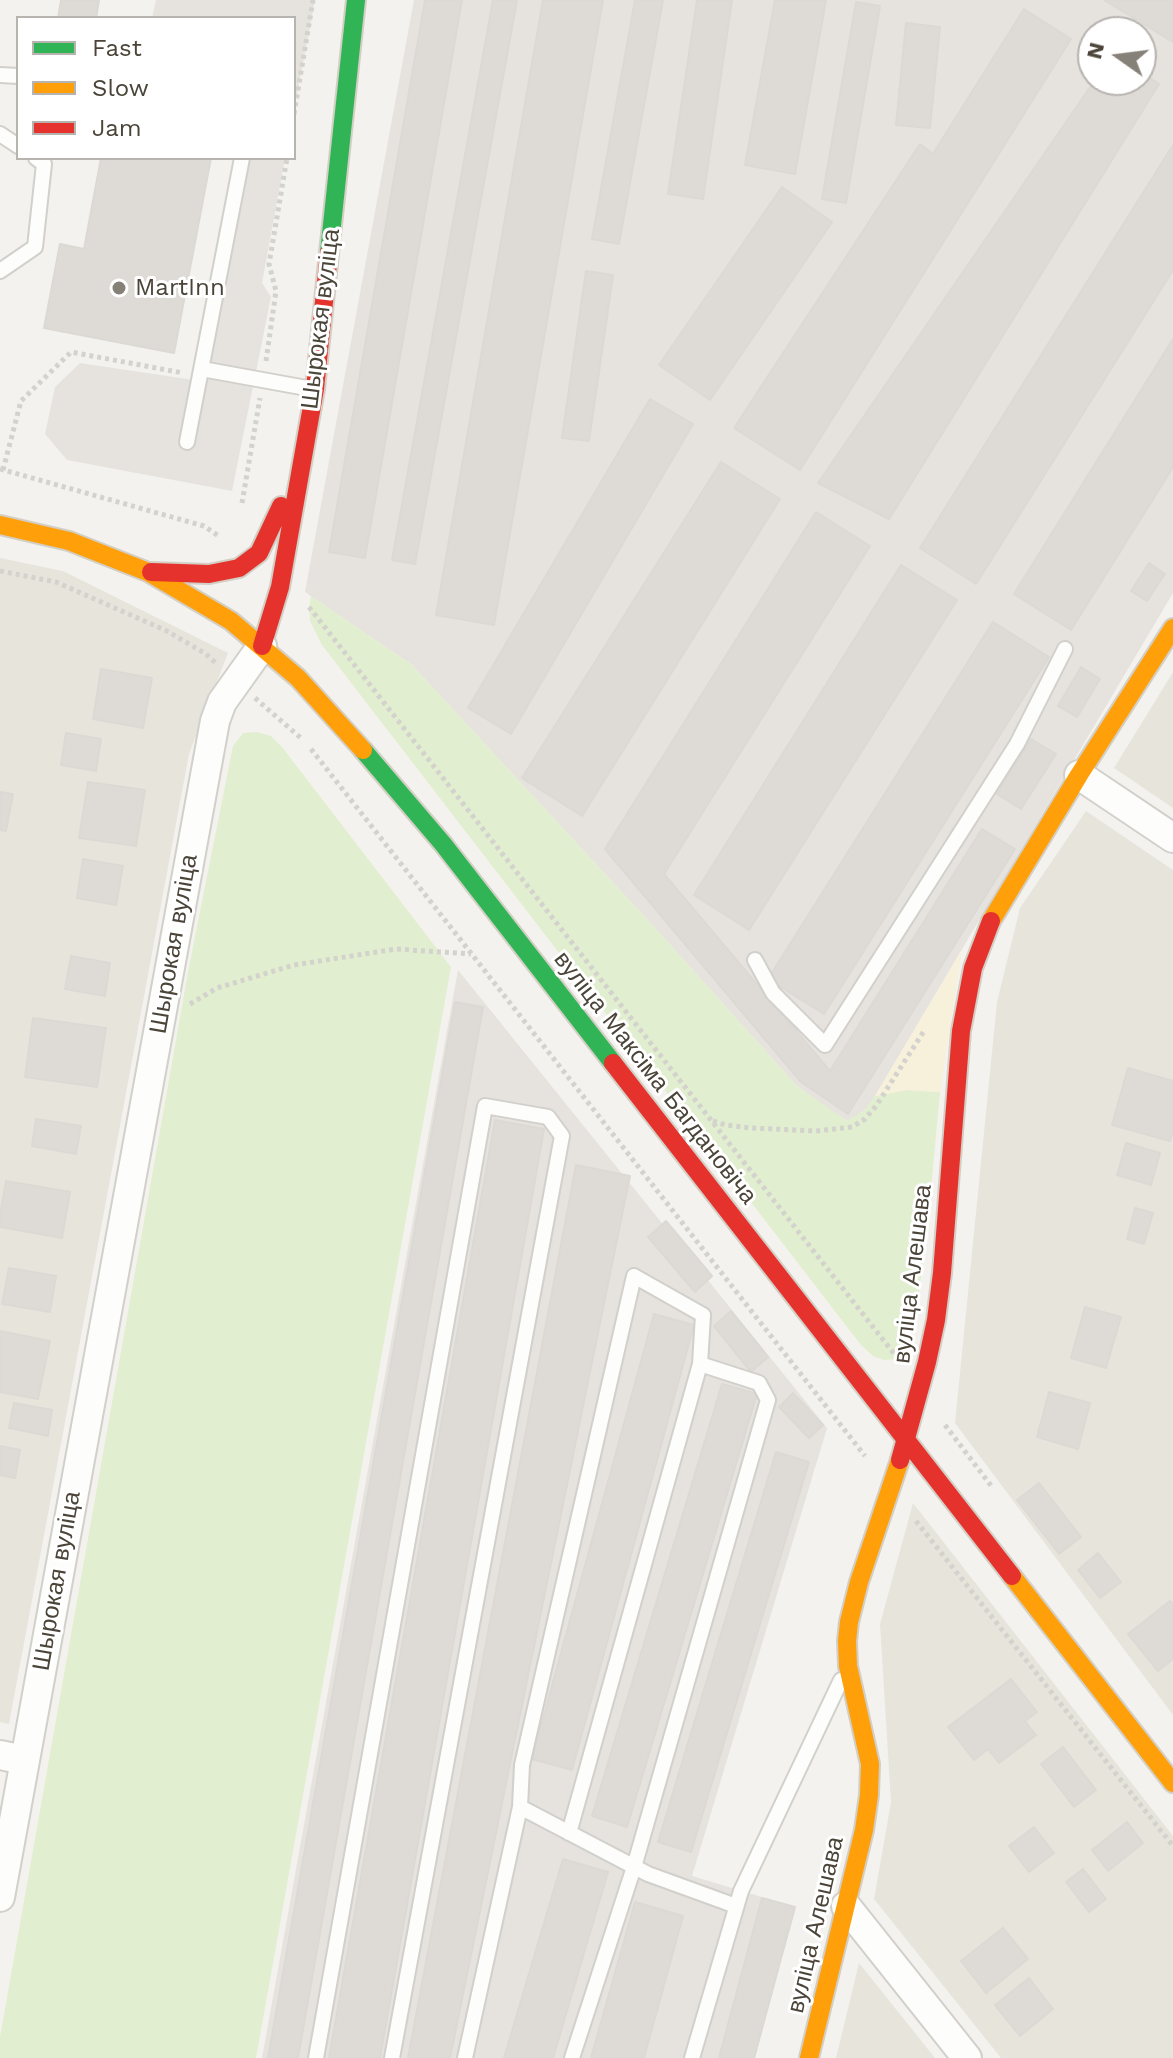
<!DOCTYPE html>
<html>
<head>
<meta charset="utf-8">
<style>
  body { margin:0 }
  #map { position:relative; width:1173px; height:2058px; overflow:hidden; background:#f4f2ee; font-family:"Work Sans",sans-serif }
  canvas { display:block }
  .legend { position:absolute; left:16px; top:16px; width:280px; height:144px; box-sizing:border-box; background:#fff; border:2px solid #b7b4b0; margin:0; padding:10px 14px; list-style:none; font-size:24px; color:#4b4439 }
  .legend li { display:flex; align-items:center; gap:16px; height:40px }
  .legend b { width:40px; border:2px solid #b7b4b0 }
  .north { position:absolute; left:1077px; top:16px; width:80px; height:80px; box-sizing:border-box; background:#fff; border:2px solid #b7b4b0; border-radius:50%; rotate:284deg; font-size:22px; font-weight:700; line-height:32px; text-align:center; color:#4b4439 }
  .north::after { content:''; display:block; margin:auto; width:28px; height:36px; background:#868178; clip-path:polygon(50% 0,100% 100%,50% 72%,0 100%) }
</style>
</head>
<body>
<div id="map">
<canvas width="1173" height="2058"></canvas>
<ul class="legend">
<li><b style="height:10px;background:#30b455"></b>Fast</li>
<li><b style="height:10px;background:#ff9f0a"></b>Slow</li>
<li><b style="height:10px;background:#e5322d"></b>Jam</li>
</ul>
<div class="north">N</div>
</div>
<script>
const ctx = document.querySelector('canvas').getContext('2d');
ctx.lineJoin = 'round';
function fillPath(path, color) {
  ctx.fillStyle = color;
  ctx.fill(path, 'evenodd');
}
function poly(rows) {
  const path = new Path2D();
  for (const r of rows) {
    path.moveTo(r[0], r[1]);
    for (let i = 2; i < r.length; i += 2) path.lineTo(r[i], r[i + 1]);
  }
  return path;
}
function trace(path, color, width, dash) {
  ctx.strokeStyle = color;
  ctx.lineWidth = width;
  ctx.lineCap = dash ? 'butt' : 'round';
  ctx.setLineDash(dash || []);
  ctx.stroke(path);
}
function drawText(font, color, halo, rows, align = 'center') {
  ctx.font = font + ' "Work Sans",sans-serif';
  ctx.lineWidth = 6;
  ctx.setLineDash([]);
  ctx.textBaseline = 'middle';
  ctx.strokeStyle = halo;
  ctx.fillStyle = color;
  for (const [text, x, y, turn = 0] of rows) {
    ctx.save();
    ctx.translate(x, y);
    ctx.rotate((+turn || 0) * Math.PI / 180);
    ctx.textAlign = isNaN(turn) ? turn : align;
    if (halo) ctx.strokeText(text, 0, 0);
    ctx.fillText(text, 0, 0);
    ctx.restore();
  }
}
fillPath(poly([
  [0,558,63,571,228,653,189,754,9,1724,0,1722],
  [1173,672,1173,808,1114,768],
  [1086,811,1173,870,1173,1715,955,1423,997,1002,1020,908],
  [913,1503,1173,1836,1173,2058,1001,2058,874,1899,891,1802,880,1624],
  [859,1963,935,2058,836,2058]
]), '#e7e4dc');
fillPath(poly([
  [414,0,1173,0,1173,593,875,1096,866,1109,851,1120,847,1121,830,1110,797,1086,656,929,412,665,305,592],
  [1093,32,1141,32,1141,80,1093,80],
  [458,970,827,1428,692,1876,795,1907,755,2058,262,2058]
]), '#e6e2de');
fillPath(poly([
  [311,596,412,665,656,929,797,1086,847,1121,866,1109,875,1096,907,1090,940,1092,928,1221,914,1332,906,1350,898,1359,884,1360,873,1356,861,1345,322,645,310,621,309,607],
  [257,732,271,736,282,747,451,967,256,2058,0,2058,0,2037,188,972,233,746,243,733]
]), '#e1eecf');
fillPath(poly([
  [962,950,940,1092,907,1090,875,1096]
]), '#f7f0da');
fillPath(poly([
  [156,0,315,0,294,111,294,18,152,18],
  [236,158,285,158,262,283,271,297,232,491,67,460,45,434,55,387,80,363,194,380]
]), '#e6e3df');
const building = poly([
  [61,0,99,0,96,18,58,18,61,0],
  [425,0,462,0,365,558,329,552,425,0],
  [493,0,517,0,415,564,392,560,493,0],
  [543,0,603,0,494,625,436,615,543,0],
  [635,0,663,0,619,244,592,239,635,0],
  [697,0,732,0,703,199,668,194,697,0],
  [775,0,826,0,795,174,745,165,775,0],
  [1104,0,1173,0,1173,42,1104,0],
  [856,2,880,6,846,203,822,199,856,2],
  [1024,9,1071,39,800,470,734,428,920,144,933,154,1024,9],
  [906,23,940,27,930,128,896,125,906,23],
  [1141,72,1159,84,889,519,818,483,1095,80,1141,80,1141,72],
  [1173,145,1173,270,976,584,920,548,1173,145],
  [101,158,211,158,174,353,44,328,60,244,84,249,101,158],
  [782,187,832,222,710,400,659,365,782,187],
  [586,271,613,275,589,441,562,438,586,271],
  [1173,339,1173,467,1071,630,1014,594,1173,339],
  [650,399,693,424,511,734,468,708,650,399],
  [721,462,780,499,582,816,522,778,721,462],
  [816,512,870,546,664,874,830,1071,982,829,1015,849,848,1114,801,1082,605,849,816,512],
  [1149,563,1165,574,1147,601,1131,591,1149,563],
  [901,565,957,600,749,930,694,895,901,565],
  [993,622,1049,657,824,1014,768,979,993,622],
  [1081,667,1100,679,1077,717,1058,706,1081,667],
  [101,669,152,678,143,728,93,719,101,669],
  [66,733,101,739,96,771,61,765,66,733],
  [1031,739,1056,754,1021,809,997,794,1031,739],
  [88,782,145,790,136,846,79,838,88,782],
  [0,792,13,794,6,831,0,830,0,792],
  [83,859,123,866,116,905,77,898,83,859],
  [71,956,110,963,105,996,65,989,71,956],
  [455,1002,483,1007,298,2058,268,2058,455,1002],
  [33,1018,106,1028,97,1087,25,1077,33,1018],
  [1128,1068,1173,1081,1173,1129,1170,1141,1112,1125,1128,1068],
  [36,1119,81,1126,76,1154,32,1146,36,1119],
  [495,1120,544,1129,380,2058,329,2058,495,1120],
  [1126,1143,1160,1153,1151,1185,1117,1175,1126,1143],
  [576,1165,630,1176,450,2058,408,2058,576,1165],
  [6,1181,70,1192,62,1238,0,1227,0,1215,6,1181],
  [1135,1208,1153,1213,1144,1244,1127,1239,1135,1208],
  [666,1221,712,1276,695,1292,648,1237,666,1221],
  [9,1268,56,1276,50,1312,2,1304,9,1268],
  [1085,1307,1121,1317,1106,1368,1071,1358,1085,1307],
  [731,1311,768,1357,751,1372,714,1326,731,1311],
  [654,1314,694,1325,572,1770,532,1759,654,1314],
  [0,1331,50,1341,38,1399,0,1392,0,1331],
  [722,1384,757,1394,627,1827,592,1816,722,1384],
  [1049,1392,1090,1403,1078,1449,1037,1437,1049,1392],
  [793,1393,823,1425,809,1438,779,1407,793,1393],
  [14,1403,52,1410,48,1436,9,1428,14,1403],
  [0,1446,20,1450,15,1478,0,1475,0,1446],
  [776,1452,809,1462,691,1852,658,1842,776,1452],
  [1039,1483,1081,1537,1059,1554,1017,1500,1039,1483],
  [1098,1553,1121,1582,1100,1598,1078,1570,1098,1553],
  [1170,1601,1173,1604,1173,1659,1158,1671,1128,1634,1170,1601],
  [1011,1679,1037,1712,1025,1721,1036,1735,999,1763,988,1749,974,1760,948,1727,1011,1679],
  [1063,1747,1096,1790,1074,1807,1041,1764,1063,1747],
  [1127,1822,1143,1843,1108,1871,1092,1850,1127,1822],
  [1034,1827,1054,1853,1029,1872,1009,1846,1034,1827],
  [563,1859,608,1872,553,2058,504,2058,563,1859],
  [1083,1869,1106,1899,1089,1912,1066,1882,1083,1869],
  [762,1898,795,1907,754,2058,719,2058,762,1898],
  [635,1902,683,1916,644,2058,591,2058,635,1902],
  [1003,1928,1028,1959,986,1993,961,1961,1003,1928],
  [1029,1978,1053,2009,1020,2036,995,2005,1029,1978]
]);
fillPath(building, '#dedbd6');
trace(building, '#dcd9d4', 2);
const lane = poly([
  [0,75,18,76],
  [0,134,18,146],
  [0,271,35,247,44,164,36,158],
  [202,369,312,389],
  [187,442,242,158],
  [755,960,773,993,825,1045,1017,744,1065,649],
  [520,1807,648,1874,736,1906],
  [569,1833,700,1364,759,1383,768,1400,634,1867,572,2058],
  [316,2058,485,1106,548,1117,562,1136,392,2058],
  [465,2058,520,1807,522,1765,634,1276,703,1315,700,1364],
  [692,2058,741,1891,841,1680]
]);
const street = poly([
  [1079,775,1173,838],
  [0,1755,24,1760],
  [0,1897,215,721,222,702,262,646],
  [846,1906,967,2058]
]);
const fast = poly([
  [329,253,356,0],
  [363,750,443,844,613,1063]
]);
const slow = poly([
  [0,525,69,541,148,572,231,621,298,678,363,750],
  [991,921,1079,775,1173,628],
  [1012,1576,1173,1783],
  [809,2058,864,1830,869,1795,870,1764,848,1666,847,1641,849,1622,859,1582,900,1460]
]);
const jam = poly([
  [151,572,209,574,239,568,259,553,281,506],
  [262,646,280,587,315,389,329,253],
  [613,1063,1012,1576],
  [900,1460,927,1362,936,1320,942,1273,961,1031,973,968,991,921]
]);
trace(lane, '#d2d0cb', 18);
trace(street, '#d2d0cb', 32);
trace(fast, '#d3cfc5', 22);
trace(slow, '#d3cfc5', 22);
trace(jam, '#d3cfc5', 22);
trace(poly([
  [294,114,313,0],
  [266,361,276,291,269,264,287,158],
  [0,469,204,526,220,537],
  [3,470,21,401,71,352,183,373],
  [242,503,260,398],
  [0,571,56,582,167,631,206,654,218,665],
  [309,607,895,1355],
  [255,698,302,739],
  [311,749,865,1456],
  [190,1004,217,988,294,965,396,949,471,954],
  [713,1121,726,1125,751,1128,816,1131,852,1127,865,1119,876,1106,924,1031],
  [945,1425,992,1487],
  [916,1521,1173,1846]
]), '#d3d2cc', 5, [4, 4]);
trace(lane, '#fdfdfc', 14);
trace(street, '#fdfdfc', 28);
trace(fast, '#30b455', 18);
trace(slow, '#ff9f0a', 18);
trace(jam, '#e5322d', 18);
for (const [x, y, r, color] of [
  [119,288,8,"#868178"]
]) {
  const dot = new Path2D();
  dot.arc(x, y, r, 0, 2 * Math.PI);
  ctx.fillStyle = color;
  ctx.fill(dot);
  trace(dot, '#fff', 3);
}
drawText('24px', '#4b4439', '#fff', [
  ["MartInn",135,288]
], 'left');
drawText('24px', '#4b4439', '#fff', [
  ["Шырокая вуліца",321,319,-83],
  ["Шырокая вуліца",174,944,-80],
  ["вуліца Максіма Багдановіча",655,1078,52],
  ["вуліца Алешава",913,1274,-83],
  ["Шырокая вуліца",57,1581,-80],
  ["вуліца Алешава",816,1925,-77]
]);
</script>
</body>
</html>
